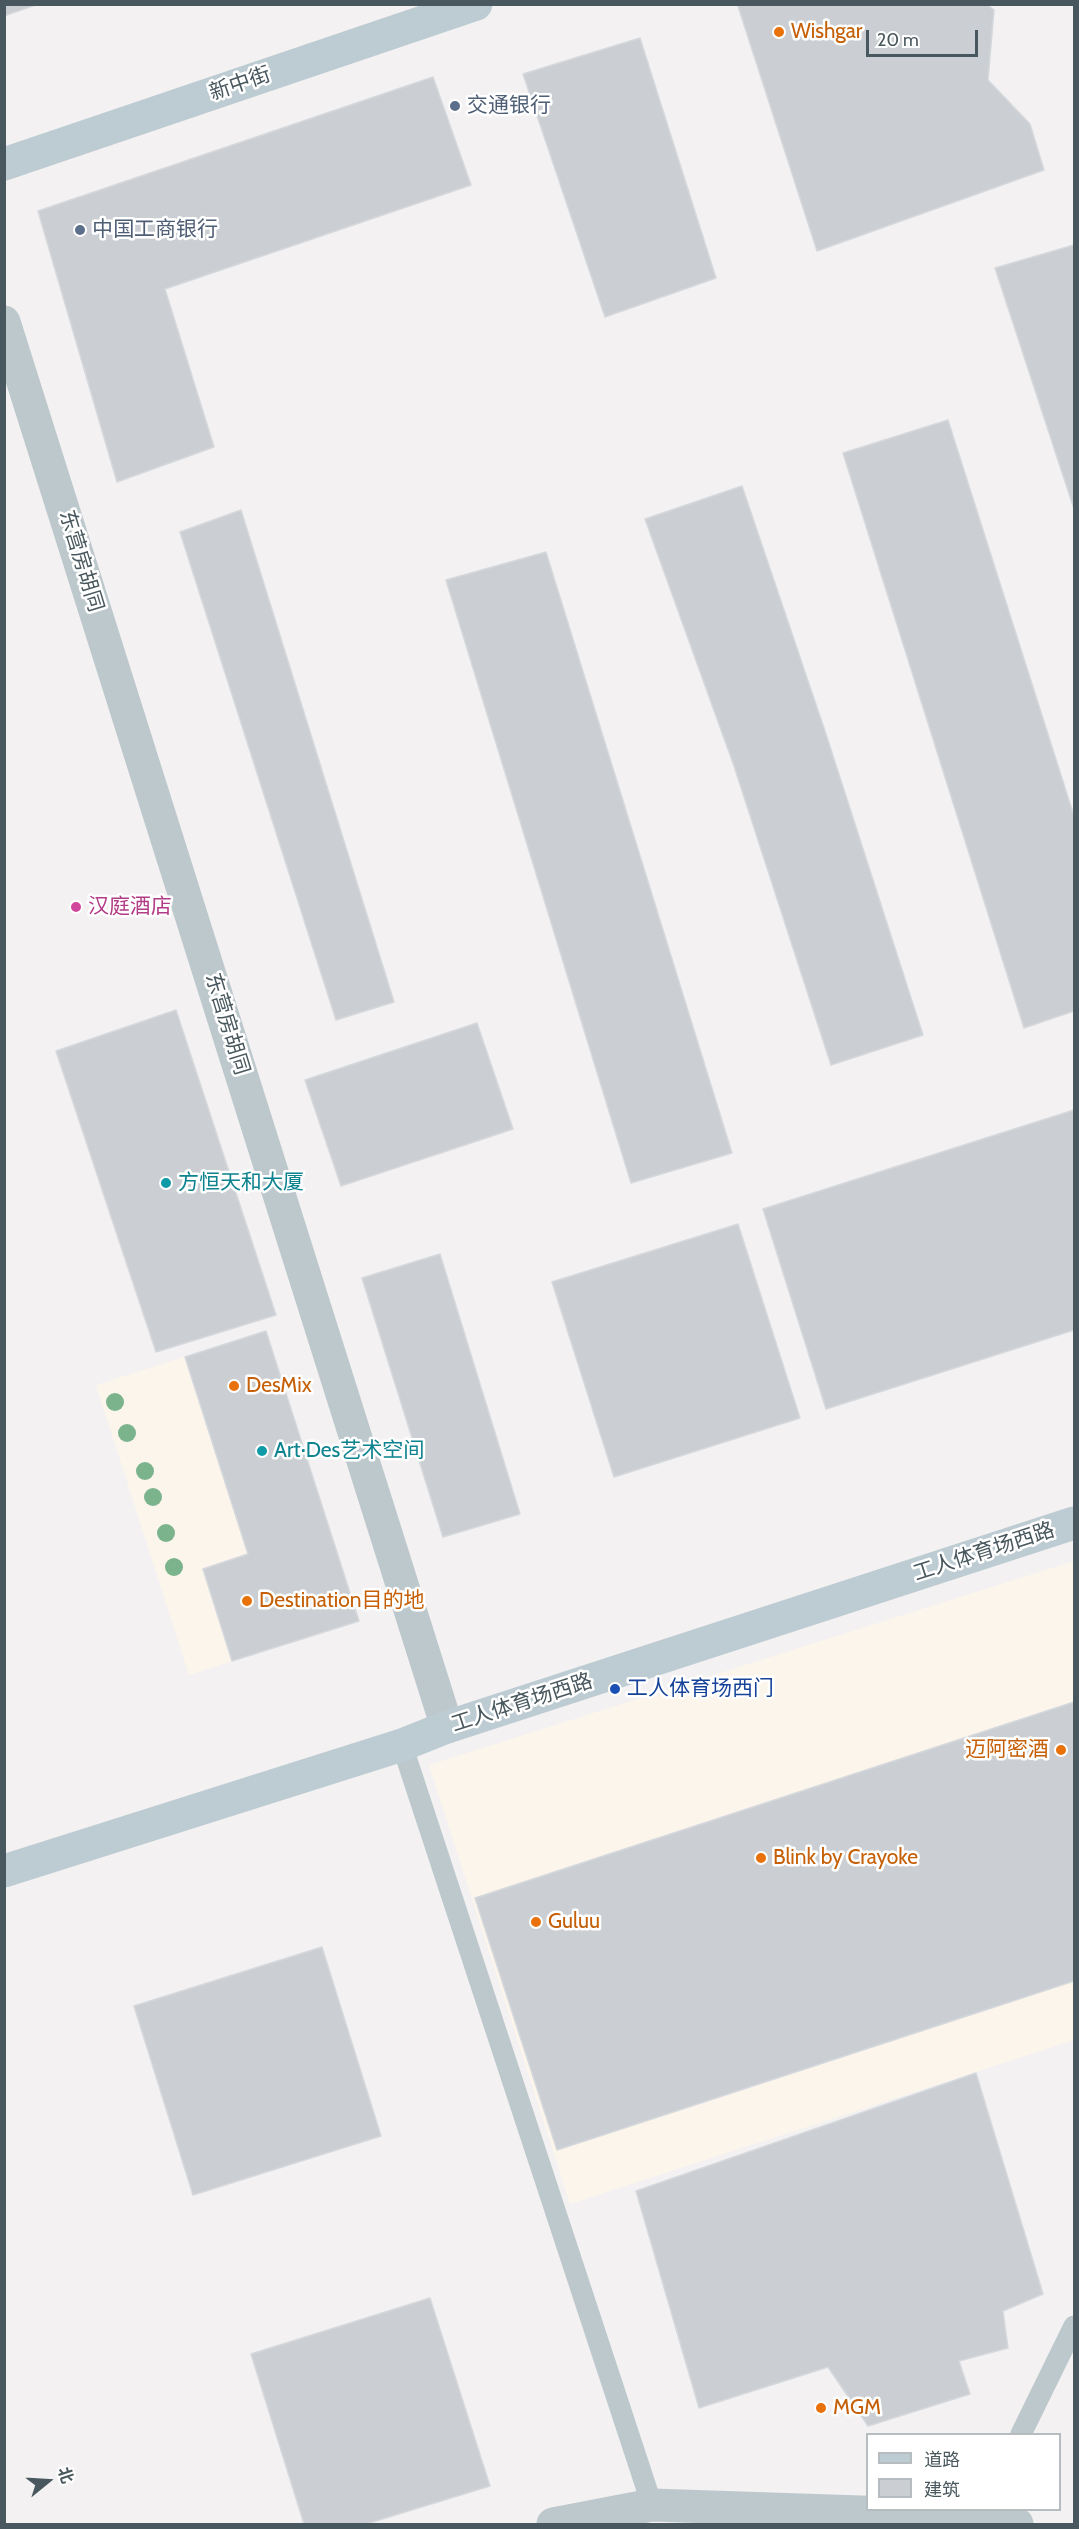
<!DOCTYPE html>
<html>
<head>
<meta charset="utf-8">
<style>
  body { margin:0 }
  #map { position:relative; width:1079px; height:2529px; overflow:hidden; background:#f3f1f1; font-family:Cabin,"Noto Sans SC",sans-serif }
  canvas { display:block }
  .frame { position:absolute; inset:0; border:6px solid #49585e; pointer-events:none }
  .legend { position:absolute; left:866px; top:2433px; width:195px; height:78px; box-sizing:border-box; background:#fff; border:2px solid #b6bcbf; margin:0; padding:8px 10px; list-style:none; font-size:18px; color:#49585e }
  .legend li { display:flex; align-items:center; gap:12px; height:30px }
  .legend b { width:30px; border:2px solid #b6bcbf }
  .north { position:absolute; left:18px; top:2451px; width:60px; height:60px; -webkit-text-stroke:4px #fff; paint-order:stroke; rotate:72deg; font-size:16px; font-weight:700; line-height:24px; text-align:center; color:#49585e }
  .north::after { content:''; display:block; margin:auto; width:21px; height:27px; background:#49585e; clip-path:polygon(50% 0,100% 100%,50% 72%,0 100%) }
  .scale { position:absolute; left:866px; top:30px; width:112px; height:27px; box-sizing:border-box; border:3px solid #49585e; border-top:0; padding-left:8px; font-size:18px; line-height:21px; white-space:nowrap; color:#49585e; -webkit-text-stroke:4px #fff; paint-order:stroke }
</style>
</head>
<body>
<div id="map">
<canvas width="1079" height="2529"></canvas>
<div class="frame"></div>
<ul class="legend">
<li><b style="height:8px;background:#bdcbd2"></b>道路</li>
<li><b style="height:16px;background:#cbcfd3"></b>建筑</li>
</ul>
<div class="north">北</div>
<div class="scale">20 m</div>
</div>
<script>
const ctx = document.querySelector('canvas').getContext('2d');
ctx.lineJoin = 'round';
function fillPath(path, color) {
  ctx.fillStyle = color;
  ctx.fill(path, 'evenodd');
}
function poly(rows) {
  const path = new Path2D();
  for (const r of rows) {
    path.moveTo(r[0], r[1]);
    for (let i = 2; i < r.length; i += 2) path.lineTo(r[i], r[i + 1]);
  }
  return path;
}
function trace(path, color, width, dash) {
  ctx.strokeStyle = color;
  ctx.lineWidth = width;
  ctx.lineCap = dash ? 'butt' : 'round';
  ctx.setLineDash(dash || []);
  ctx.stroke(path);
}
function drawText(font, color, halo, rows, align = 'center') {
  ctx.font = font + ' Cabin,"Noto Sans SC",sans-serif';
  ctx.lineWidth = 5;
  ctx.setLineDash([]);
  ctx.textBaseline = 'middle';
  ctx.strokeStyle = halo;
  ctx.fillStyle = color;
  for (const [text, x, y, turn = 0] of rows) {
    ctx.save();
    ctx.translate(x, y);
    ctx.rotate((+turn || 0) * Math.PI / 180);
    ctx.textAlign = isNaN(turn) ? turn : align;
    if (halo) ctx.strokeText(text, 0, 0);
    ctx.fillText(text, 0, 0);
    ctx.restore();
  }
}
fillPath(poly([
  [266,1331,359,1621,189,1675,96,1385],
  [1074,1561,1074,2040,570,2204,429,1765]
]), '#fcf5ec');
const building = poly([
  [4,4,38,4,4,16,4,4],
  [741,4,986,4,994,10,988,80,1030,124,1044,170,817,251,738,6,741,4],
  [640,38,716,278,605,317,523,74,640,38],
  [433,77,471,185,165,289,214,447,117,482,38,211,433,77],
  [1074,245,1074,509,995,268,1074,245],
  [948,420,1074,816,1074,1011,1024,1028,843,453,948,420],
  [742,486,825,731,923,1035,831,1065,734,766,645,519,742,486],
  [241,510,394,1002,336,1020,180,532,241,510],
  [546,552,732,1153,631,1183,446,580,546,552],
  [176,1010,276,1315,156,1352,56,1051,176,1010],
  [477,1023,513,1129,341,1186,305,1080,477,1023],
  [1074,1110,1074,1330,826,1409,763,1209,1074,1110],
  [738,1224,800,1418,614,1477,552,1282,738,1224],
  [440,1254,520,1514,443,1537,362,1278,440,1254],
  [266,1331,359,1621,232,1661,203,1569,248,1554,185,1357,266,1331],
  [1074,1702,1074,1981,557,2150,475,1898,1074,1702],
  [322,1947,381,2136,193,2195,134,2006,322,1947],
  [976,2073,1043,2294,1003,2311,1008,2348,959,2361,970,2394,868,2426,828,2367,699,2408,636,2191,976,2073],
  [430,2298,490,2486,366,2524,304,2524,251,2354,430,2298]
]);
fillPath(building, '#cbcfd3');
trace(building, '#d5d8dc', 1.5);
trace(poly([
  [402,1745,652,2505],
  [1021,2434,1074,2326]
]), '#bdc8cd', 21);
trace(poly([
  [4,322,447,1727],
  [553,2524,652,2505,980,2516,1017,2524]
]), '#bdc8cd', 33);
trace(poly([
  [4,164,476,4],
  [4,1871,402,1745,447,1727,1074,1523]
]), '#bdcbd2', 33);
ctx.fillStyle = '#7bb38c';
for (const [x, y] of [
  [115,1402],
  [127,1433],
  [145,1471],
  [153,1497],
  [166,1533],
  [174,1567]
]) {
  ctx.beginPath();
  ctx.arc(x, y, 9, 0, 2 * Math.PI);
  ctx.fill();
}
for (const [x, y, r, color] of [
  [779,32,6,"#e8710a"],
  [455,106,6,"#5c6f8a"],
  [80,230,6,"#5c6f8a"],
  [76,907,6,"#d1479c"],
  [166,1183,6,"#0f9aa8"],
  [234,1386,6,"#e8710a"],
  [262,1451,6,"#0f9aa8"],
  [247,1601,6,"#e8710a"],
  [615,1689,6,"#1a4fb4"],
  [1061,1750,6,"#e8710a"],
  [761,1858,6,"#e8710a"],
  [536,1922,6,"#e8710a"],
  [821,2408,6,"#e8710a"]
]) {
  const dot = new Path2D();
  dot.arc(x, y, r, 0, 2 * Math.PI);
  ctx.fillStyle = color;
  ctx.fill(dot);
  trace(dot, '#fff', 2);
}
drawText('21px', '#c56008', '#fff', [
  ["Wishgar",791,32],
  ["DesMix",246,1386],
  ["Destination目的地",259,1601],
  ["迈阿密酒",1049,1750,"right"],
  ["Blink by Crayoke",773,1858],
  ["Guluu",548,1922],
  ["MGM",833,2408]
], 'left');
drawText('21px', '#49585e', '#fff', [
  ["新中街",240,84,-19],
  ["东营房胡同",81,561,73],
  ["东营房胡同",227,1024,73],
  ["工人体育场西路",984,1552,-18],
  ["工人体育场西路",522,1703,-18]
]);
drawText('21px', '#4e5e75', '#fff', [
  ["交通银行",467,106],
  ["中国工商银行",92,230]
], 'left');
drawText('21px', '#b23c85', '#fff', [
  ["汉庭酒店",88,907]
], 'left');
drawText('21px', '#0d838f', '#fff', [
  ["方恒天和大厦",178,1183],
  ["Art·Des艺术空间",274,1451]
], 'left');
drawText('21px', '#164399', '#fff', [
  ["工人体育场西门",627,1689]
], 'left');
</script>
</body>
</html>
